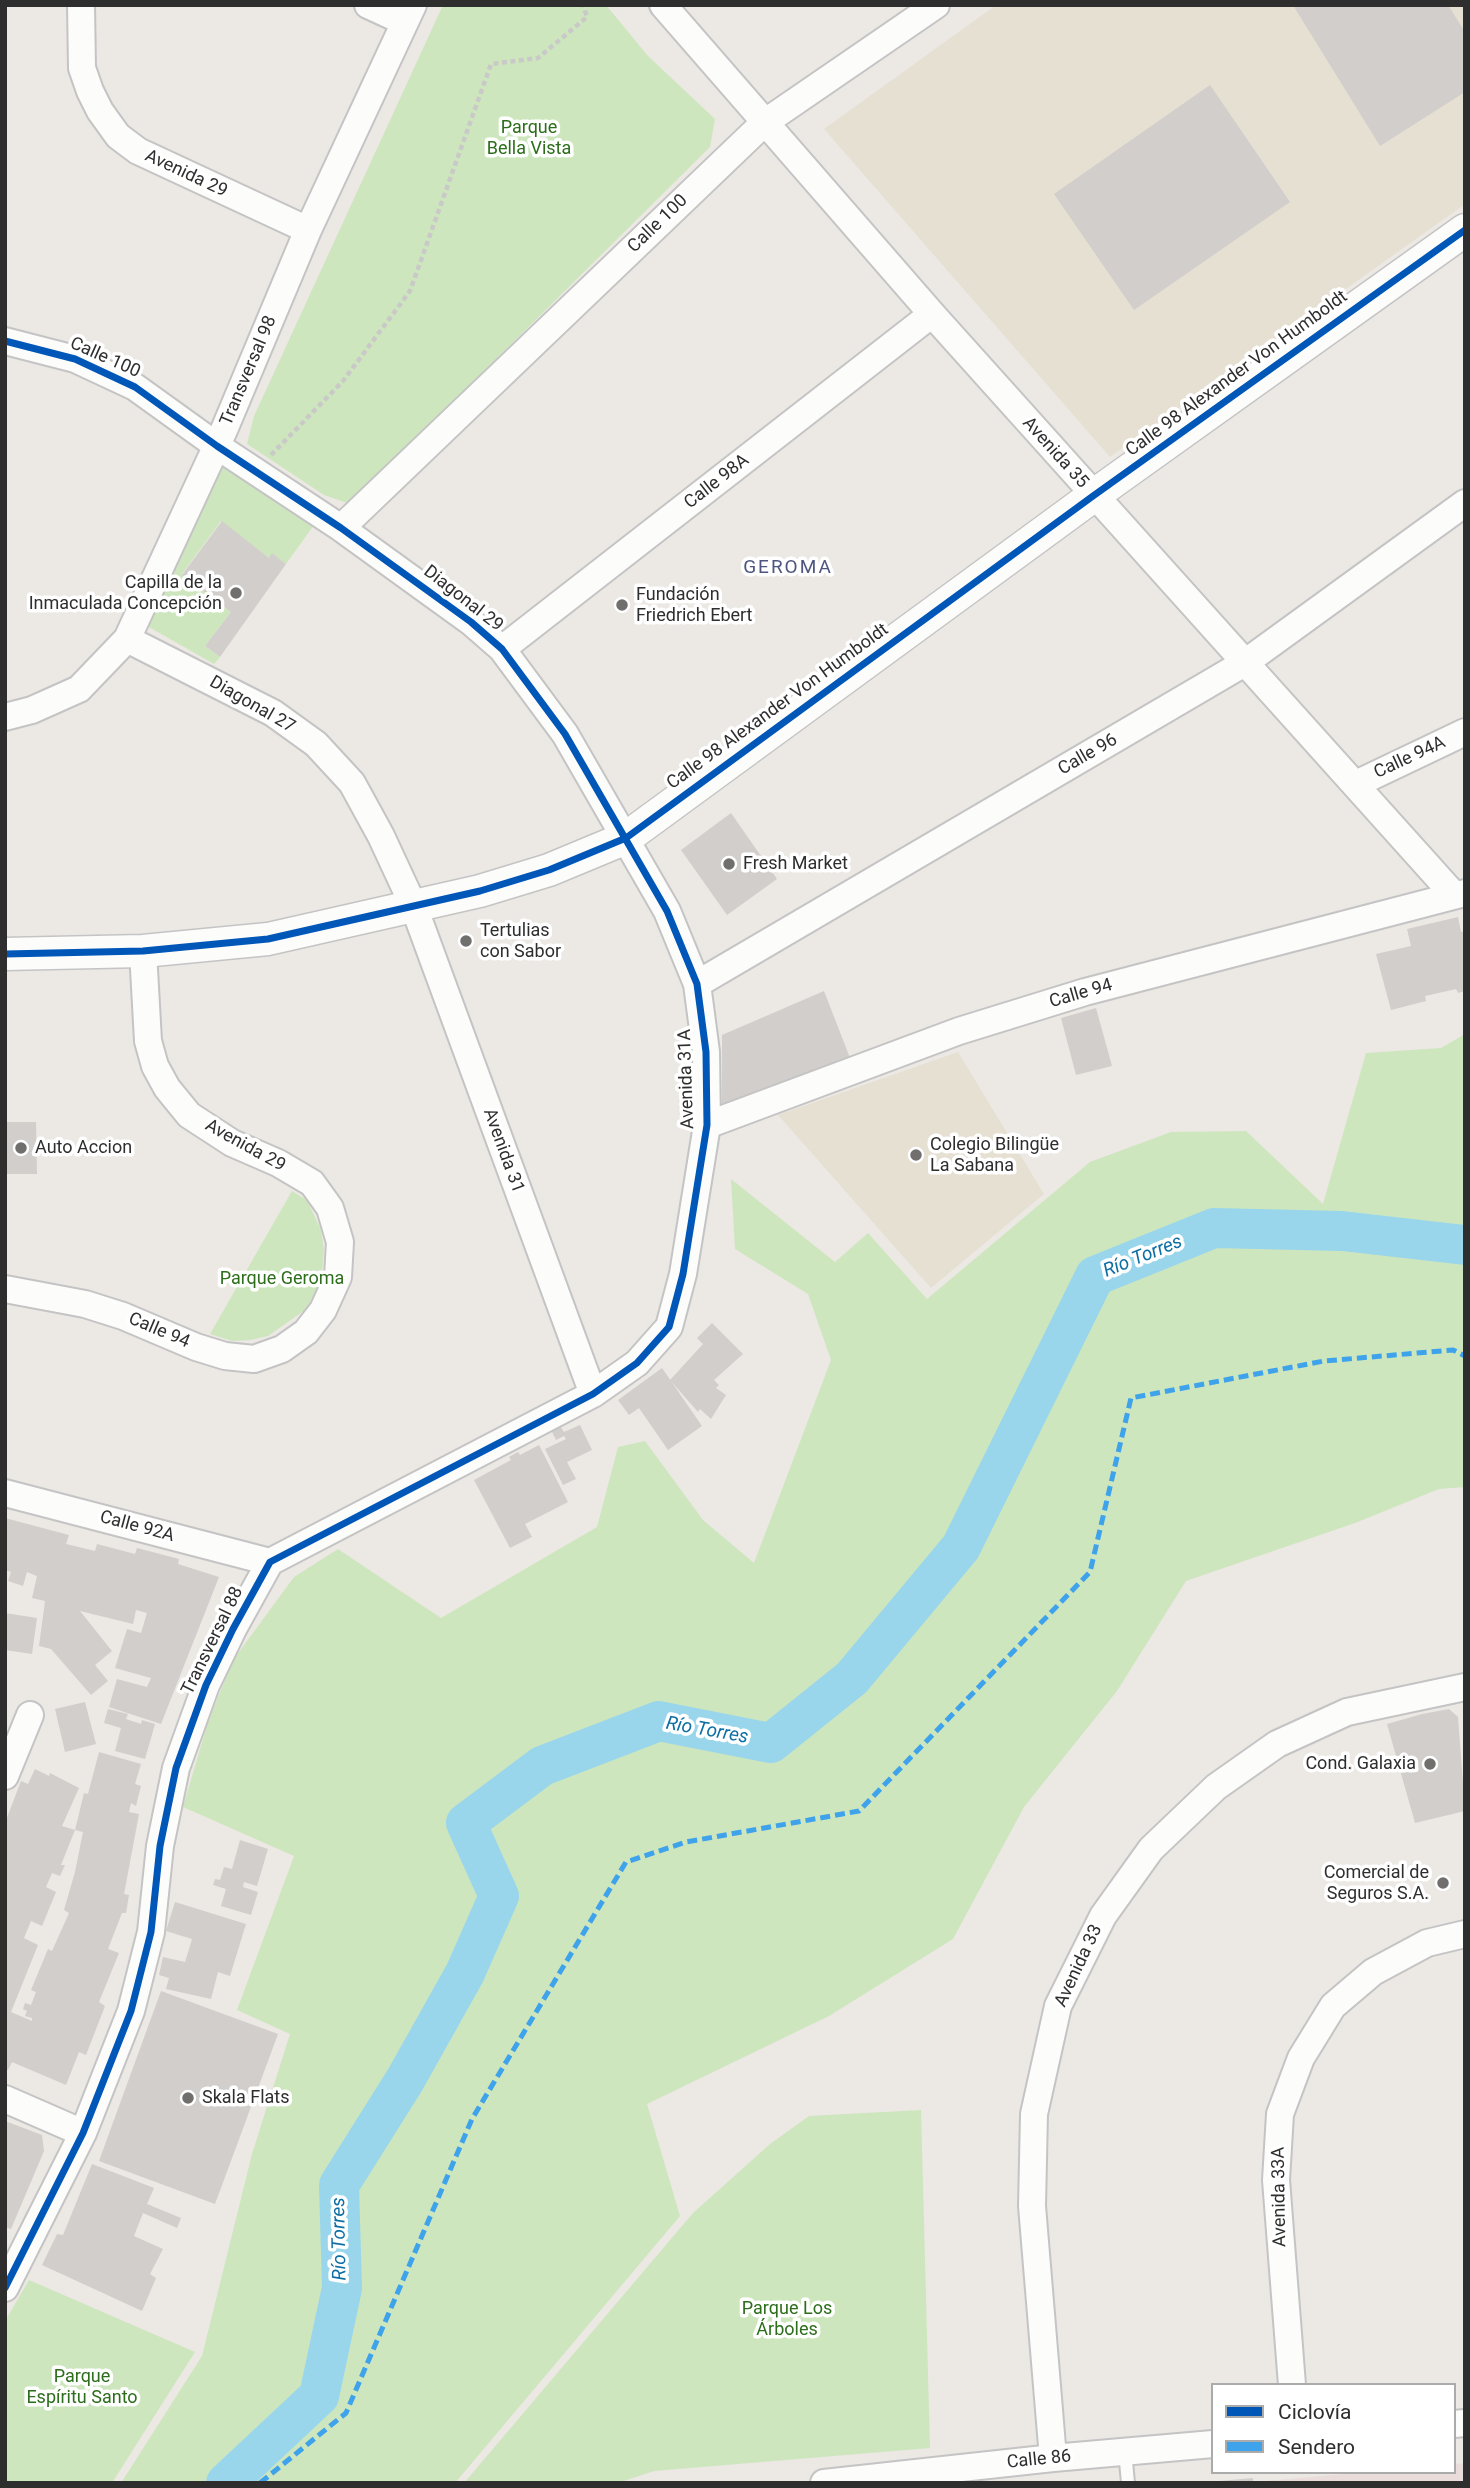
<!DOCTYPE html>
<html>
<head>
<meta charset="utf-8">
<style>
  body { margin:0 }
  #map { position:relative; width:1470px; height:2488px; overflow:hidden; background:#ece8e4; font-family:Roboto,sans-serif }
  canvas { display:block }
  .frame { position:absolute; inset:0; border:7px solid #2e2e2e; pointer-events:none }
  .legend { position:absolute; left:1211px; top:2383px; width:245px; height:91px; box-sizing:border-box; background:#fff; border:2px solid #ababab; margin:0; padding:9px 12px; list-style:none; font-size:21px; color:#2e2e2e }
  .legend li { display:flex; align-items:center; gap:14px; height:35px }
  .legend b { width:35px; border:2px solid #ababab }
</style>
</head>
<body>
<div id="map">
<canvas width="1470" height="2488"></canvas>
<div class="frame"></div>
<ul class="legend">
<li><b style="height:9px;background:#0057b8"></b>Ciclovía</li>
<li><b style="height:9px;background:#3ea3eb"></b>Sendero</li>
</ul>
</div>
<script>
const ctx = document.querySelector('canvas').getContext('2d');
ctx.lineJoin = 'round';
function fillPath(path, color) {
  ctx.fillStyle = color;
  ctx.fill(path, 'evenodd');
}
function poly(rows) {
  const path = new Path2D();
  for (const r of rows) {
    path.moveTo(r[0], r[1]);
    for (let i = 2; i < r.length; i += 2) path.lineTo(r[i], r[i + 1]);
  }
  return path;
}
function trace(path, color, width, dash) {
  ctx.strokeStyle = color;
  ctx.lineWidth = width;
  ctx.lineCap = dash ? 'butt' : 'round';
  ctx.setLineDash(dash || []);
  ctx.stroke(path);
}
function drawText(font, color, halo, rows, align = 'center') {
  ctx.font = font + ' Roboto,sans-serif';
  ctx.lineWidth = 7;
  ctx.setLineDash([]);
  ctx.textBaseline = 'middle';
  ctx.strokeStyle = halo;
  ctx.fillStyle = color;
  for (const [text, x, y, turn = 0] of rows) {
    ctx.save();
    ctx.translate(x, y);
    ctx.rotate((+turn || 0) * Math.PI / 180);
    ctx.textAlign = isNaN(turn) ? turn : align;
    if (halo) ctx.strokeText(text, 0, 0);
    ctx.fillText(text, 0, 0);
    ctx.restore();
  }
}
fillPath(poly([
  [996,5,1465,5,1465,204,1110,457,824,129],
  [958,1052,1044,1194,931,1288,778,1115]
]), '#e6e0d3');
fillPath(poly([
  [1465,2463,1465,2483,1244,2483,1366,2472,1454,2472,1454,2464]
]), '#e9dcdb');
fillPath(poly([
  [443,5,606,5,648,56,715,119,710,147,350,504,324,495,247,444,254,416],
  [220,458,314,525,286,564,273,554,269,558,221,521,182,574,231,612,205,646,220,657,214,664,140,622],
  [1465,1034,1465,1487,1439,1489,1355,1523,1186,1581,1117,1691,1024,1807,953,1939,829,2016,647,2104,680,2216,455,2483,121,2483,202,2356,252,2154,290,2034,237,2010,294,1856,183,1807,207,1725,233,1660,294,1577,338,1549,441,1618,597,1527,618,1447,645,1441,703,1520,754,1563,831,1360,808,1294,735,1249,731,1179,835,1262,868,1233,927,1299,1090,1162,1171,1132,1246,1131,1323,1204,1366,1053,1441,1048],
  [292,1191,307,1200,321,1230,324,1250,322,1273,315,1293,305,1310,268,1336,250,1340,232,1341,210,1334],
  [921,2110,930,2448,654,2471,618,2483,464,2483,693,2213,770,2144,809,2116],
  [29,2280,195,2352,112,2483,5,2483,5,2321]
]), '#cee6be');
trace(poly([
  [226,2483,319,2396,342,2288,339,2185,405,2080,465,1973,499,1896,466,1823,542,1766,659,1721,771,1743,852,1678,961,1547,1095,1276,1214,1228,1342,1231,1465,1245]
]), '#99d6ec', 40);
fillPath(poly([
  [1293,5,1448,5,1465,32,1465,92,1380,146],
  [1210,85,1290,202,1134,310,1054,194],
  [222,521,269,558,272,553,286,564,220,657,205,646,231,612,182,575],
  [731,813,777,879,727,915,681,850],
  [1458,917,1461,932,1465,931,1465,991,1458,993,1456,989,1425,996,1426,1001,1391,1010,1376,954,1411,946,1407,929],
  [824,991,850,1058,722,1106,722,1035],
  [1096,1008,1112,1066,1076,1075,1061,1018],
  [5,1122,36,1122,37,1174,5,1174],
  [712,1323,743,1354,714,1380,719,1385,716,1388,726,1395,711,1419,700,1409,698,1412,670,1380,703,1344,697,1338],
  [662,1368,702,1426,668,1450,639,1408,629,1415,618,1400],
  [580,1425,592,1450,567,1462,576,1479,563,1485,545,1449,566,1439,564,1436,556,1440,551,1430,560,1426,564,1432],
  [539,1445,568,1502,525,1524,532,1537,510,1548,474,1480,511,1460,509,1457,518,1452,520,1455],
  [5,1518,69,1535,66,1544,95,1551,97,1544,135,1554,137,1548,179,1559,178,1564,219,1577,161,1724,109,1707,117,1679,147,1687,151,1678,115,1668,127,1629,141,1633,147,1613,136,1610,133,1624,80,1611,112,1651,95,1665,108,1681,91,1695,51,1649,39,1646,45,1601,32,1598,37,1576,27,1572,23,1586,8,1581,11,1572,5,1570],
  [5,1613,37,1618,32,1654,5,1650],
  [85,1702,96,1744,65,1752,55,1709],
  [108,1709,128,1714,126,1719,141,1724,142,1720,155,1724,145,1759,115,1751,121,1728,104,1723],
  [1449,1709,1458,1717,1465,1811,1415,1823,1387,1724,1422,1714],
  [99,1752,141,1764,135,1784,141,1786,136,1806,131,1803,129,1812,139,1814,124,1894,129,1895,126,1913,122,1913,108,1949,119,1953,99,2002,105,2006,86,2055,79,2052,66,2085,12,2062,8,2070,5,2069,5,1823,21,1781,28,1784,35,1769,49,1776,50,1773,79,1788,62,1826,75,1830,61,1865,65,1865,60,1876,52,1873,46,1887,56,1892,42,1926,31,1921,24,1938,38,1945,11,2012,32,2021,32,2018,25,2016,27,2011,23,2009,25,2003,31,2005,36,1992,31,1990,48,1949,52,1951,69,1913,64,1910,75,1872,83,1832,75,1830,84,1793,88,1794],
  [240,1840,268,1849,257,1886,244,1882,243,1887,258,1892,251,1915,221,1906,226,1889,213,1885,215,1879,220,1880,224,1867,232,1869],
  [175,1902,246,1924,230,1976,218,1972,211,1999,166,1989,169,1978,159,1975,163,1957,185,1962,192,1939,166,1931],
  [161,1991,278,2034,215,2204,99,2161],
  [5,2121,42,2135,44,2151,11,2229,5,2227],
  [92,2164,154,2188,147,2204,181,2218,177,2228,143,2213,134,2236,163,2249,150,2274,156,2278,142,2311,42,2265,57,2234,63,2235],
  [1253,2478,1253,2483,1219,2483,1219,2481]
]), '#d1cecb');
const service = poly([
  [1125,2451,1128,2483]
]);
const minor = poly([
  [81,5,82,68,90,91,100,111,118,136,138,151,308,230],
  [368,5,405,22],
  [663,5,932,314,1454,895],
  [5,341,75,359,135,387,217,446,341,528,471,622,502,649,565,734,667,911,697,984,706,1052,707,1125,683,1274,669,1327,637,1363,593,1394,270,1562,233,1629,206,1685,176,1768,160,1846,151,1932,131,2011,83,2133,5,2288],
  [341,528,764,123,936,5],
  [127,639,273,713,316,744,352,783,381,836,414,907,593,1394],
  [502,649,932,314],
  [5,717,32,710,79,689,127,639,224,430,308,230,413,5],
  [1356,784,1465,732],
  [697,984,1246,662,1465,503],
  [707,1125,959,1031,1085,992,1465,893],
  [5,1289,85,1304,123,1316,196,1347,225,1356,254,1359,282,1349,306,1332,323,1310,338,1277,340,1242,330,1208,312,1183,278,1163,232,1143,189,1115,167,1088,155,1066,148,1041,143,951],
  [5,1493,270,1562],
  [5,1776,30,1715],
  [5,2099,83,2133],
  [1292,2385,1276,2180,1280,2114,1301,2058,1333,2006,1373,1972,1427,1943,1465,1934],
  [1454,2424,1465,2423],
  [1053,2458,1032,2206,1034,2114,1058,2006,1103,1916,1151,1849,1216,1787,1277,1744,1347,1712,1465,1687],
  [824,2483,1053,2458,1213,2444]
]);
const tertiary = poly([
  [5,954,143,951,268,939,480,891,549,870,626,838,1093,496,1465,230]
]);
trace(service, '#c5c4c5', 16);
trace(minor, '#c5c4c5', 30);
trace(tertiary, '#c5c4c5', 35);
trace(poly([
  [271,455,343,381,410,291,491,64,538,58,587,17,583,5]
]), '#c9c9c8', 4.5, [5, 3.5]);
trace(service, '#fcfcfb', 12);
trace(minor, '#fcfcfb', 26);
trace(tertiary, '#fcfcfb', 32);
trace(poly([
  [260,2483,346,2413,472,2119,626,1862,686,1842,859,1811,1090,1572,1131,1398,1324,1361,1453,1350,1465,1356]
]), '#3ea3eb', 5, [10, 5]);
trace(poly([
  [5,341,75,359,135,387,217,446,341,528,471,622,502,649,565,734,667,911,697,984,706,1052,707,1125,683,1274,669,1327,637,1363,593,1394,270,1562,233,1629,206,1685,176,1768,160,1846,151,1932,131,2011,83,2133,5,2288],
  [5,954,143,951,268,939,480,891,549,870,626,838,1093,496,1465,230]
]), '#0057b8', 7);
for (const [x, y, r, color] of [
  [236,593,7,"#706f6e"],
  [622,605,7,"#706f6e"],
  [729,864,7,"#706f6e"],
  [466,941,7,"#706f6e"],
  [21,1148,7,"#706f6e"],
  [916,1155,7,"#706f6e"],
  [1430,1764,7,"#706f6e"],
  [1443,1883,7,"#706f6e"],
  [188,2098,7,"#706f6e"]
]) {
  const dot = new Path2D();
  dot.arc(x, y, r, 0, 2 * Math.PI);
  ctx.fillStyle = color;
  ctx.fill(dot);
  trace(dot, '#fff', 2.5);
}
drawText('18px', '#2c6e1b', '#fff', [
  ["Parque",529,128],
  ["Bella Vista",529,149],
  ["Parque Geroma",282,1279],
  ["Parque Los",787,2309],
  ["Árboles",787,2330],
  ["Parque",82,2377],
  ["Espíritu Santo",82,2398]
]);
drawText('18px', '#2e2e2e', '#fff', [
  ["Avenida 29",186,174,25],
  ["Calle 100",658,224,-44],
  ["Calle 100",105,358,24],
  ["Transversal 98",249,371,-67],
  ["Calle 98 Alexander Von Humboldt",1237,374,-36],
  ["Avenida 35",1055,453,48],
  ["Calle 98A",717,482,-38],
  ["Diagonal 29",463,599,38],
  ["Diagonal 27",252,705,30],
  ["Calle 98 Alexander Von Humboldt",778,707,-36],
  ["Calle 96",1088,755,-30],
  ["Calle 94A",1410,758,-25],
  ["Calle 94",1081,994,-16],
  ["Avenida 31A",687,1079,-92],
  ["Avenida 29",245,1146,29],
  ["Avenida 31",503,1151,70],
  ["Calle 94",159,1331,23],
  ["Calle 92A",137,1527,15],
  ["Transversal 88",213,1641,-64],
  ["Avenida 33",1079,1966,-65],
  ["Avenida 33A",1280,2197,-91],
  ["Calle 86",1039,2460,-6]
]);
drawText('18px', '#2e2e2e', '#fff', [
  ["Capilla de la",222,583,"right"],
  ["Inmaculada Concepción",222,604,"right"],
  ["Fundación",636,595],
  ["Friedrich Ebert",636,616],
  ["Fresh Market",743,864],
  ["Tertulias",480,931],
  ["con Sabor",480,952],
  ["Colegio Bilingüe",930,1145],
  ["La Sabana",930,1166],
  ["Auto Accion",35,1148],
  ["Cond. Galaxia",1416,1764,"right"],
  ["Comercial de",1429,1873,"right"],
  ["Seguros S.A.",1429,1894,"right"],
  ["Skala Flats",202,2098]
], 'left');
ctx.letterSpacing = '2px';
drawText('19px', '#4d5680', '#fff', [
  ["GEROMA",788,568]
]);
ctx.letterSpacing = '0px';
drawText('italic 19px', '#0d6fa3', '#fff', [
  ["Río Torres",1143,1257,-22],
  ["Río Torres",707,1731,10],
  ["Río Torres",340,2239,-91]
]);
</script>
</body>
</html>
